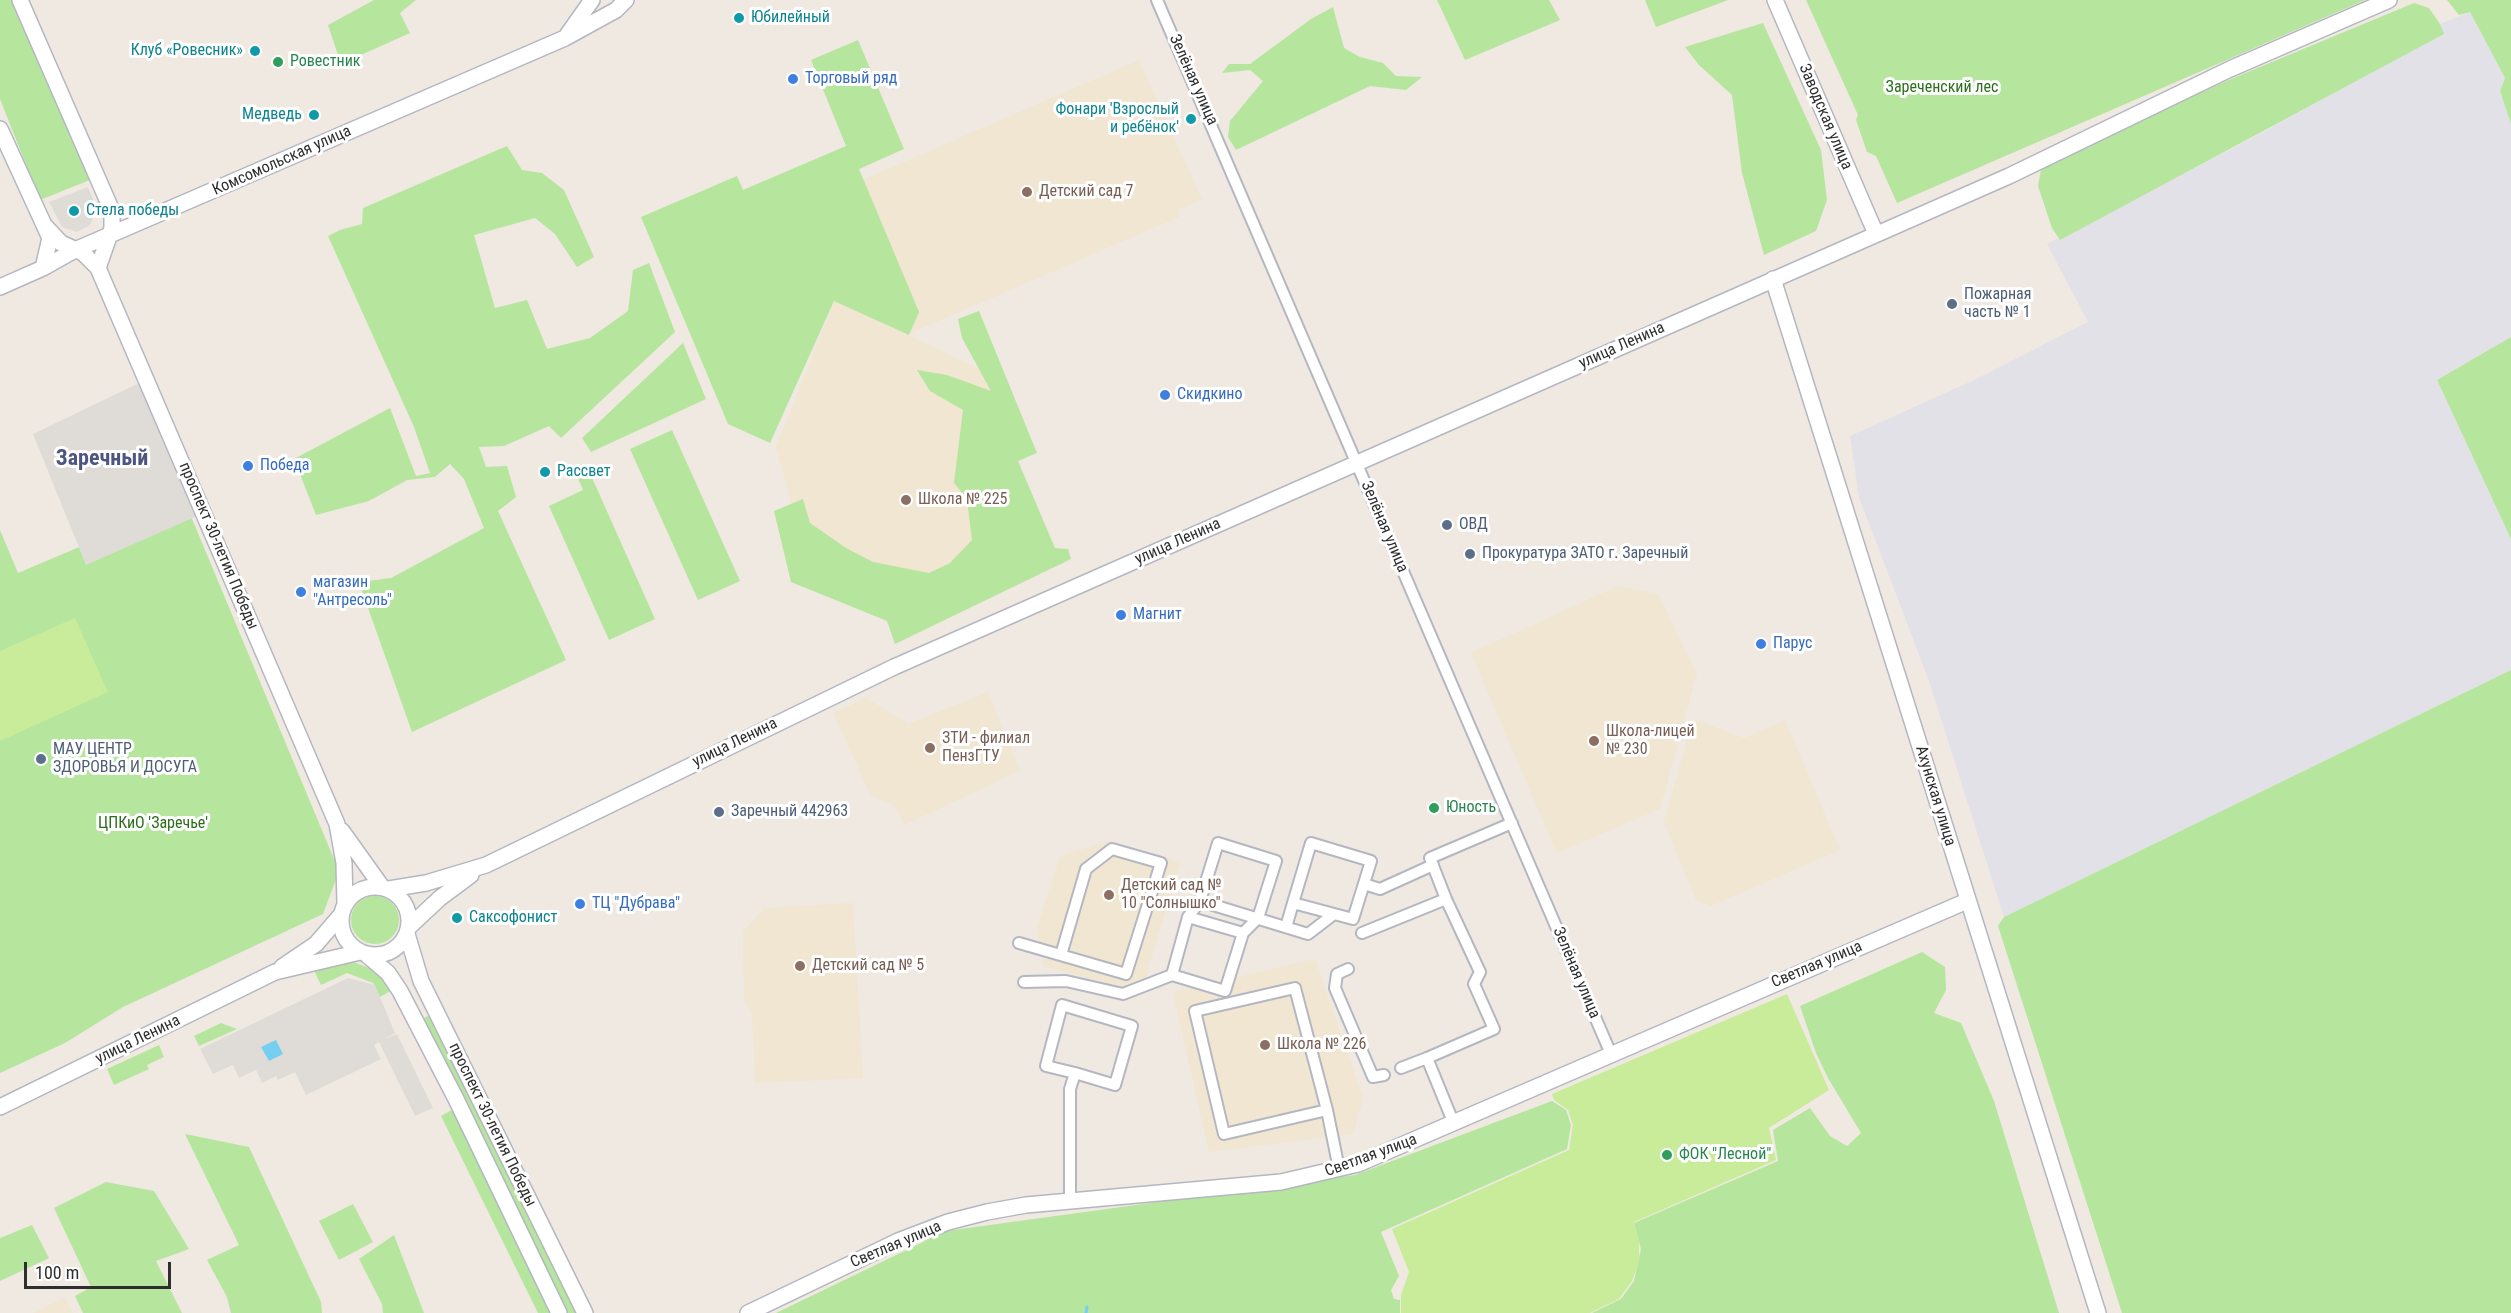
<!DOCTYPE html>
<html>
<head>
<meta charset="utf-8">
<style>
  body { margin:0 }
  #map { position:relative; width:2511px; height:1313px; overflow:hidden; background:#efe9e1; font-family:"Roboto Condensed",sans-serif }
  canvas { display:block }
  .scale { position:absolute; left:24px; top:1262px; width:147px; height:27px; box-sizing:border-box; border:3px solid #2e2e2e; border-top:0; padding-left:8px; font-size:18px; line-height:21px; white-space:nowrap; color:#2e2e2e; -webkit-text-stroke:4px #fff; paint-order:stroke }
</style>
</head>
<body>
<div id="map">
<canvas width="2511" height="1313"></canvas>
<div class="scale">100 m</div>
</div>
<script>
const ctx = document.querySelector('canvas').getContext('2d');
ctx.lineJoin = 'round';
function fillPath(path, color) {
  ctx.fillStyle = color;
  ctx.fill(path, 'evenodd');
}
function poly(rows) {
  const path = new Path2D();
  for (const r of rows) {
    if (r.length === 3) {
      path.moveTo(r[0] + r[2], r[1]);
      path.arc(r[0], r[1], r[2], 0, 2 * Math.PI);
      continue;
    }
    path.moveTo(r[0], r[1]);
    for (let i = 2; i < r.length; i += 2) path.lineTo(r[i], r[i + 1]);
  }
  return path;
}
function trace(path, color, width, dash) {
  ctx.strokeStyle = color;
  ctx.lineWidth = width;
  ctx.lineCap = dash ? 'butt' : 'round';
  ctx.setLineDash(dash || []);
  ctx.stroke(path);
}
function drawText(font, color, halo, rows, align = 'center') {
  ctx.font = font + ' "Roboto Condensed",sans-serif';
  ctx.lineWidth = 6;
  ctx.setLineDash([]);
  ctx.textBaseline = 'middle';
  ctx.strokeStyle = halo;
  ctx.fillStyle = color;
  for (const [text, x, y, turn = 0] of rows) {
    ctx.save();
    ctx.translate(x, y);
    ctx.rotate((+turn || 0) * Math.PI / 180);
    ctx.textAlign = isNaN(turn) ? turn : align;
    if (halo) ctx.strokeText(text, 0, 0);
    ctx.fillText(text, 0, 0);
    ctx.restore();
  }
}
fillPath(poly([
  [2470,12,2505,78,2500,91,2511,124,2511,337,2437,380,2511,539,2511,670,2004,917,1929,681,1859,497,1850,436,1972,381,2088,322,2047,244,2228,151,2443,34,2440,24]
]), '#e3e1e8');
fillPath(poly([
  [1139,60,1202,200,1177,210,1179,217,911,333,851,185],
  [835,300,1000,379,1003,449,1043,555,922,611,805,551,776,447],
  [1618,586,1658,594,1697,673,1660,809,1557,853,1471,653],
  [988,692,1020,771,904,825,894,805,871,796,833,713,866,698,909,724],
  [1693,719,1744,738,1785,720,1840,850,1711,906,1696,900,1664,822],
  [1108,841,1180,862,1141,993,1044,966,1037,928,1060,856],
  [853,903,863,1078,755,1083,752,1014,744,1000,743,932,764,908],
  [1315,959,1363,1098,1353,1134,1209,1152,1173,992],
  [65,1297,73,1313,33,1313]
]), '#f0e6d1');
fillPath(poly([
  [0,0,16,0,90,180,40,200,0,99],
  [374,0,416,0,400,13,410,33,341,64,328,25],
  [1437,0,1549,0,1560,20,1465,60],
  [1645,0,1728,0,1656,27],
  [1806,0,2365,0,1897,203,1876,156,1867,152,1856,120,1858,115],
  [2447,0,2511,0,2511,124,2500,91,2505,78,2470,12,2459,15],
  [2414,3,2429,8,2440,24,2444,34,2060,240,2052,228,2038,186,2042,164,2231,79],
  [1333,7,1344,48,1360,57,1383,63,1396,76,1422,77,1406,90,1370,86,1236,150,1228,137,1230,121,1263,81,1250,70,1222,73,1229,64,1250,64,1311,19],
  [1763,23,1821,150,1827,200,1816,231,1764,255,1742,173,1732,95,1699,65,1685,47],
  [858,40,904,149,859,169,919,312,909,335,834,301,770,443,728,424,641,217,737,176,743,190,846,146,811,60],
  [507,146,522,170,542,173,564,190,594,257,577,267,555,234,535,218,474,235,495,308,527,300,547,349,590,338,628,311,633,270,649,263,675,332,561,438,549,426,504,446,479,447,486,467,507,466,516,497,498,511,566,660,412,732,362,591,368,581,391,578,484,528,464,479,450,464,435,477,407,480,369,501,316,515,294,459,390,408,416,476,430,473,414,427,328,236,340,230,362,224,363,208],
  [979,311,1037,453,1018,461,1055,548,1068,549,1071,559,895,644,887,621,791,582,774,511,803,499,810,523,846,548,873,562,929,573,950,563,972,540,967,499,954,483,963,410,930,391,917,370,947,375,991,391,962,338,958,319],
  [2511,337,2511,539,2437,380],
  [683,343,706,399,591,452,582,438],
  [672,430,740,581,698,600,630,449],
  [589,471,655,619,609,640,549,506,583,490,577,476],
  [185,502,339,871,323,914,123,1007,65,1043,0,1073,0,530,18,573],
  [2511,670,2511,1313,2122,1313,1998,926,2004,917],
  [375,920,24],
  [1922,952,1945,967,1946,990,1934,1013,1961,1023,1994,1101,2059,1313,1592,1313,1621,1299,1634,1281,1641,1249,1634,1223,1778,1161,1773,1130,1810,1108,1830,1136,1847,1146,1861,1133,1828,1078,1816,1053,1800,1006],
  [346,959,374,970,392,990,380,997,373,983,347,973,321,985,312,966],
  [430,1015,576,1313,566,1313,422,1019],
  [221,1023,237,1029,199,1046,194,1036],
  [159,1045,164,1057,147,1065,149,1069,114,1085,107,1069],
  [1552,1101,1566,1110,1571,1125,1567,1149,1381,1232,1399,1276,1391,1290,1394,1299,1400,1300,1400,1313,776,1313,946,1231,1355,1175],
  [455,1108,554,1313,538,1313,441,1116],
  [185,1134,249,1147,321,1302,322,1313,231,1313,227,1297,207,1260,239,1245],
  [106,1182,154,1191,189,1249,156,1261,182,1313,83,1313,75,1296,91,1287,54,1208],
  [353,1204,373,1242,339,1260,319,1221],
  [32,1225,49,1258,0,1281,0,1238],
  [394,1235,424,1313,383,1313,382,1304,359,1259]
]), '#b6e59e');
fillPath(poly([
  [75,618,108,692,0,741,0,651],
  [1787,994,1829,1090,1769,1128,1776,1160,1634,1222,1639,1241,1639,1262,1632,1281,1619,1299,1590,1313,1401,1313,1401,1295,1409,1272,1392,1229,1569,1150,1573,1125,1568,1110,1554,1100,1552,1094]
]), '#c9ec9a');
fillPath(poly([
  [88,187,97,209,90,225,77,232,62,227,49,202],
  [139,383,195,517,86,565,33,434],
  [348,978,375,985,395,1033,385,1039,397,1034,433,1108,415,1116,379,1042,374,1045,381,1059,306,1095,295,1072,278,1080,276,1076,262,1083,256,1070,239,1078,233,1065,213,1074,200,1049]
]), '#dfdcd8');
fillPath(poly([
  [276,1040,283,1054,269,1061,261,1047]
]), '#75cff0');
trace(poly([
  [1086,1313,1087,1307]
]), '#75cff0', 3);
const street = poly([
  [1157,0,1611,1054],
  [1311,843,1371,861,1353,919,1293,903,1311,843],
  [1364,884,1380,889,1433,865],
  [1446,899,1430,858,1512,823],
  [1200,901,1308,934,1334,914],
  [1188,917,1243,933],
  [1286,927,1293,903],
  [1362,933,1446,899,1480,972,1474,984,1494,1029,1427,1058,1454,1124],
  [1019,943,1126,974,1161,863,1112,849,1086,869,1061,955],
  [1348,969,1337,974,1335,988,1373,1077,1384,1075],
  [1024,982,1066,981,1123,994,1172,975,1225,991,1243,933,1258,918,1276,861,1218,843,1200,901,1188,917,1172,975],
  [1401,1068,1427,1058],
  [1327,1110,1295,988,1195,1011,1224,1134,1327,1110,1339,1169],
  [1070,1202,1070,1089,1075,1073,1046,1066,1062,1005,1132,1026,1115,1085,1075,1073]
]);
const secondary = poly([
  [20,0,112,211,112,228,98,268],
  [1775,0,1876,234],
  [568,34,592,0],
  [0,129,50,238,43,268],
  [44,225,61,243,83,253,98,268,337,824,344,863,345,905],
  [1773,279,2098,1313],
  [0,287,43,268,75,250,565,38,616,10,626,0],
  [342,831,382,887],
  [375,921,34],
  [389,889,426,883,486,865,894,667,2009,176,2230,69,2389,0],
  [409,927,440,898,471,875],
  [407,934,421,981,585,1313],
  [367,955,388,973,400,991,456,1099,559,1313],
  [282,967,316,944,341,915],
  [0,1107,275,972,360,952],
  [748,1313,898,1241,948,1222,987,1212,1026,1205,1281,1182,1358,1164,1967,901]
]);
trace(street, '#b4b7c1', 14);
trace(secondary, '#b4b7c1', 18);
trace(street, '#fff', 10);
trace(secondary, '#fff', 15);
for (const [x, y, r, color] of [
  [739,18,6,"#0f9aa8"],
  [255,51,6,"#0f9aa8"],
  [278,62,6,"#2e9e5b"],
  [793,79,6,"#3f7fe0"],
  [314,115,6,"#0f9aa8"],
  [1191,119,6,"#0f9aa8"],
  [1027,192,6,"#8d6e63"],
  [74,211,6,"#0f9aa8"],
  [1952,304,6,"#5c6f8a"],
  [1165,395,6,"#3f7fe0"],
  [248,466,6,"#3f7fe0"],
  [545,472,6,"#0f9aa8"],
  [906,500,6,"#8d6e63"],
  [1447,525,6,"#5c6f8a"],
  [1470,554,6,"#5c6f8a"],
  [301,592,6,"#3f7fe0"],
  [1121,615,6,"#3f7fe0"],
  [1761,644,6,"#3f7fe0"],
  [1594,741,6,"#8d6e63"],
  [930,748,6,"#8d6e63"],
  [41,759,6,"#5c6f8a"],
  [1434,808,6,"#2e9e5b"],
  [719,812,6,"#5c6f8a"],
  [1109,895,6,"#8d6e63"],
  [580,904,6,"#3f7fe0"],
  [457,918,6,"#0f9aa8"],
  [800,966,6,"#8d6e63"],
  [1265,1045,6,"#8d6e63"],
  [1667,1155,6,"#2e9e5b"]
]) {
  const dot = new Path2D();
  dot.arc(x, y, r, 0, 2 * Math.PI);
  ctx.fillStyle = color;
  ctx.fill(dot);
  trace(dot, '#fff', 2);
}
drawText('16px', '#0d838f', '#fff', [
  ["Юбилейный",751,18],
  ["Клуб «Ровесник»",243,51,"right"],
  ["Фонари 'Взрослый",1179,110,"right"],
  ["и ребёнок'",1179,128,"right"],
  ["Медведь",302,115,"right"],
  ["Стела победы",86,211],
  ["Рассвет",557,472],
  ["Саксофонист",469,918]
], 'left');
drawText('16px', '#27864d', '#fff', [
  ["Ровестник",290,62],
  ["Юность",1446,808],
  ["ФОК \"Лесной\"",1679,1155]
], 'left');
drawText('16px', '#366cbe', '#fff', [
  ["Торговый ряд",805,79],
  ["Скидкино",1177,395],
  ["Победа",260,466],
  ["магазин",313,583],
  ["\"Антресоль\"",313,601],
  ["Магнит",1133,615],
  ["Парус",1773,644],
  ["ТЦ \"Дубрава\"",592,904]
], 'left');
drawText('16px', '#2e2e2e', '#fff', [
  ["Зелёная улица",1193,80,66],
  ["Заводская улица",1825,117,67],
  ["Комсомольская улица",282,161,-24],
  ["улица Ленина",1622,346,-24],
  ["Зелёная улица",1384,527,67],
  ["улица Ленина",1178,542,-24],
  ["проспект 30-летия Победы",218,546,67],
  ["улица Ленина",735,743,-26],
  ["Ахунская улица",1935,796,73],
  ["Светлая улица",1817,965,-23],
  ["Зелёная улица",1576,973,67],
  ["улица Ленина",138,1040,-26],
  ["проспект 30-летия Победы",492,1125,64],
  ["Светлая улица",1371,1156,-20],
  ["Светлая улица",896,1245,-23]
]);
drawText('16px', '#2c6e1b', '#fff', [
  ["Зареченский лес",1942,88],
  ["ЦПКиО 'Заречье'",153,824]
]);
drawText('16px', '#785e54', '#fff', [
  ["Детский сад 7",1039,192],
  ["Школа № 225",918,500],
  ["Школа-лицей",1606,732],
  ["№ 230",1606,750],
  ["ЗТИ - филиал",942,739],
  ["ПензГТУ",942,757],
  ["Детский сад №",1121,886],
  ["10 \"Солнышко\"",1121,904],
  ["Детский сад № 5",812,966],
  ["Школа № 226",1277,1045]
], 'left');
drawText('16px', '#4e5e75', '#fff', [
  ["Пожарная",1964,295],
  ["часть № 1",1964,313],
  ["ОВД",1459,525],
  ["Прокуратура ЗАТО г. Заречный",1482,554],
  ["МАУ ЦЕНТР",53,750],
  ["ЗДОРОВЬЯ И ДОСУГА",53,768],
  ["Заречный 442963",731,812]
], 'left');
drawText('bold 22px', '#4d5680', '#fff', [
  ["Заречный",102,459]
]);
</script>
</body>
</html>
